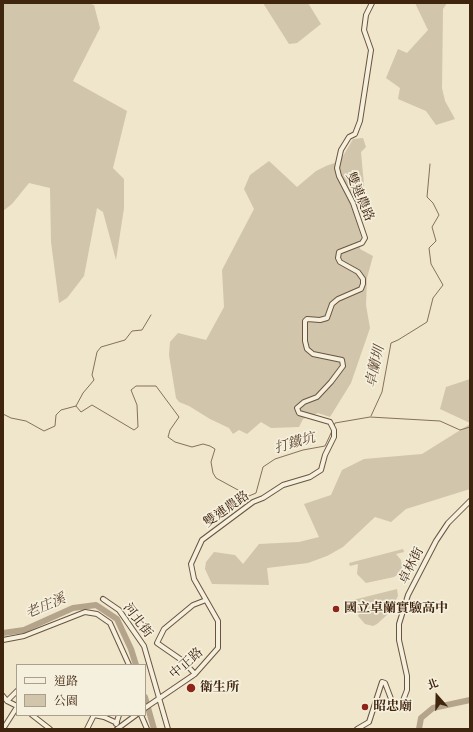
<!DOCTYPE html>
<html>
<head>
<meta charset="utf-8">
<style>
  body { margin:0 }
  #map { position:relative; width:473px; height:732px; overflow:hidden; background:#efe6cb; font-family:"IM FELL Double Pica","Noto Serif TC",serif }
  canvas { display:block }
  .frame { position:absolute; inset:0; border:4px solid #3f240e; pointer-events:none }
  .legend { position:absolute; left:16px; top:664px; width:130px; height:52px; box-sizing:border-box; background:#f5efdd; border:1px solid #ac9e8a; margin:0; padding:5px 7px; list-style:none; font-size:12px; color:#3f240e }
  .legend li { display:flex; align-items:center; gap:8px; height:20px }
  .legend b { width:20px; border:1px solid #ac9e8a }
  .north { position:absolute; left:417px; top:676px; width:40px; height:40px; -webkit-text-stroke:3px #f5efdd; paint-order:stroke; rotate:340deg; font-size:11px; font-weight:700; line-height:16px; text-align:center; color:#3f240e }
  .north::after { content:''; display:block; margin:auto; width:14px; height:18px; background:#3f240e; clip-path:polygon(50% 0,100% 100%,50% 72%,0 100%) }
</style>
</head>
<body>
<div id="map">
<canvas width="473" height="732"></canvas>
<div class="frame"></div>
<ul class="legend">
<li><b style="height:5px;background:#f5efdd"></b>道路</li>
<li><b style="height:11px;background:#d1c5ab"></b>公園</li>
</ul>
<div class="north">北</div>
</div>
<script>
const ctx = document.querySelector('canvas').getContext('2d');
ctx.lineJoin = 'round';
function fillPath(path, color) {
  ctx.fillStyle = color;
  ctx.fill(path, 'evenodd');
}
function poly(rows) {
  const path = new Path2D();
  for (const r of rows) {
    path.moveTo(r[0], r[1]);
    for (let i = 2; i < r.length; i += 2) path.lineTo(r[i], r[i + 1]);
  }
  return path;
}
function trace(path, color, width, dash) {
  ctx.strokeStyle = color;
  ctx.lineWidth = width;
  ctx.lineCap = dash ? 'butt' : 'round';
  ctx.setLineDash(dash || []);
  ctx.stroke(path);
}
function drawText(font, color, halo, rows, align = 'center') {
  ctx.font = font + ' "IM FELL Double Pica","Noto Serif TC",serif';
  ctx.lineWidth = 3.5;
  ctx.setLineDash([]);
  ctx.textBaseline = 'middle';
  ctx.strokeStyle = halo;
  ctx.fillStyle = color;
  for (const [text, x, y, turn = 0] of rows) {
    ctx.save();
    ctx.translate(x, y);
    ctx.rotate((+turn || 0) * Math.PI / 180);
    ctx.textAlign = isNaN(turn) ? turn : align;
    if (halo) ctx.strokeText(text, 0, 0);
    ctx.fillText(text, 0, 0);
    ctx.restore();
  }
}
fillPath(poly([
  [3,3,87,3,94,5,100,28,73,81,127,111,113,168,124,179,124,208,116,260,103,212,97,208,84,276,67,298,59,303,51,242,50,188,29,183,12,204,3,211],
  [263,3,308,3,321,24,297,43,289,44],
  [415,3,447,3,443,9,442,88,445,101,455,119,436,125,426,111,398,99,400,88,386,78,398,49,407,53,428,30],
  [363,138,366,147,361,152,364,185,354,214,361,236,360,249,373,256,367,278,366,305,370,328,351,383,330,417,318,413,303,419,299,427,271,428,261,422,247,434,239,430,233,434,229,428,210,419,189,406,179,402,176,398,169,355,170,342,178,333,206,340,224,307,222,270,254,209,244,189,250,175,269,161,297,187,316,171,326,166,340,161,353,139],
  [470,379,470,423,440,409,446,387],
  [470,424,470,489,406,509,391,522,375,517,343,547,327,556,308,563,267,568,269,585,212,584,205,569,206,562,214,552,235,555,243,564,259,544,299,542,319,537,304,504,331,495,342,470,364,459,422,454],
  [403,549,404,552,396,554,401,560,402,567,400,573,394,577,366,583,357,574,358,564,350,566,349,563],
  [397,589,398,596,388,614,377,624,373,626,365,624,358,616,359,614,353,600]
]), '#d1c5ab');
trace(poly([
  [76,406,83,393,94,380,92,375,97,352,101,347,125,340,132,331,142,330,151,315],
  [3,414,11,418,26,421,44,431,55,426,56,415,61,410,76,406,81,412,92,405,134,430,138,427,137,405,131,390,136,386,156,386,179,417,170,430,168,437,175,442,192,447,203,444,210,446,215,449,211,462,213,473,216,478,249,496,256,493,263,467,275,459,303,450,325,446,332,431],
  [371,416,382,392,391,343,398,340,427,322,433,298,443,285,431,264,429,248,436,241,432,227,439,215,433,203,427,197,430,164],
  [334,426,335,423,370,417,440,421,460,430,470,427]
]), '#857159', 1);
trace(poly([
  [3,633,24,630,73,608,96,605,117,619,131,649,136,665],
  [145,697,154,729],
  [419,729,421,718,433,708,470,700]
]), '#b3a48b', 6);
const minor = poly([
  [103,599,119,610,144,646,168,729],
  [3,640,24,636,85,612,97,614,110,623,129,665],
  [195,674,183,661,157,643,164,629,193,605,206,600],
  [3,696,7,701,17,706],
  [7,701,17,691],
  [145,708,195,674,218,648,218,621,194,579,191,564,202,540,253,502,263,498,283,485,310,477,321,470,325,455,334,437,334,430,330,422,299,413,297,408,304,402,317,397,331,382,343,366,342,360,313,354,307,349,305,341,305,321,307,319,320,320,327,318,332,304,338,299,361,289,363,284,363,279,358,272,340,262,338,258,339,252,362,243,365,238,353,203,339,176,337,168,341,150,349,137,355,134,360,121,371,50,364,30,366,15,372,3],
  [32,715,50,729],
  [141,715,147,729],
  [116,724,119,715],
  [3,729,17,707],
  [87,729,94,715,104,717,117,723],
  [117,729,136,715],
  [357,729,369,722,382,682,385,683,393,704,398,706,402,703,407,690,407,676,399,640,399,624,408,595,436,541,448,523,470,501]
]);
trace(minor, '#6b543d', 6);
trace(minor, '#f5efdd', 4);
for (const [x, y, r, color] of [
  [336,609,4,"#8f2418"],
  [191,688,5,"#8f2418"],
  [365,707,4,"#8f2418"]
]) {
  const dot = new Path2D();
  dot.arc(x, y, r, 0, 2 * Math.PI);
  ctx.fillStyle = color;
  ctx.fill(dot);
  trace(dot, '#f5efdd', 1.5);
}
drawText('13px', '#3f240e', '#f5efdd', [
  ["雙連農路",359,197,67],
  ["雙連農路",227,510,-35],
  ["卓林街",412,566,-63],
  ["河北街",137,621,53],
  ["中正路",187,664,-41]
]);
drawText('bold 13px', '#3f240e', '#f5efdd', [
  ["國立卓蘭實驗高中",344,609],
  ["衛生所",200,688],
  ["昭忠廟",373,707]
], 'left');
drawText('italic 14px', '#624a34', '#f5efdd', [
  ["卓蘭圳",376,367,-77],
  ["打鐵坑",295,444,-16],
  ["老庄溪",46,607,-23]
]);
</script>
</body>
</html>
